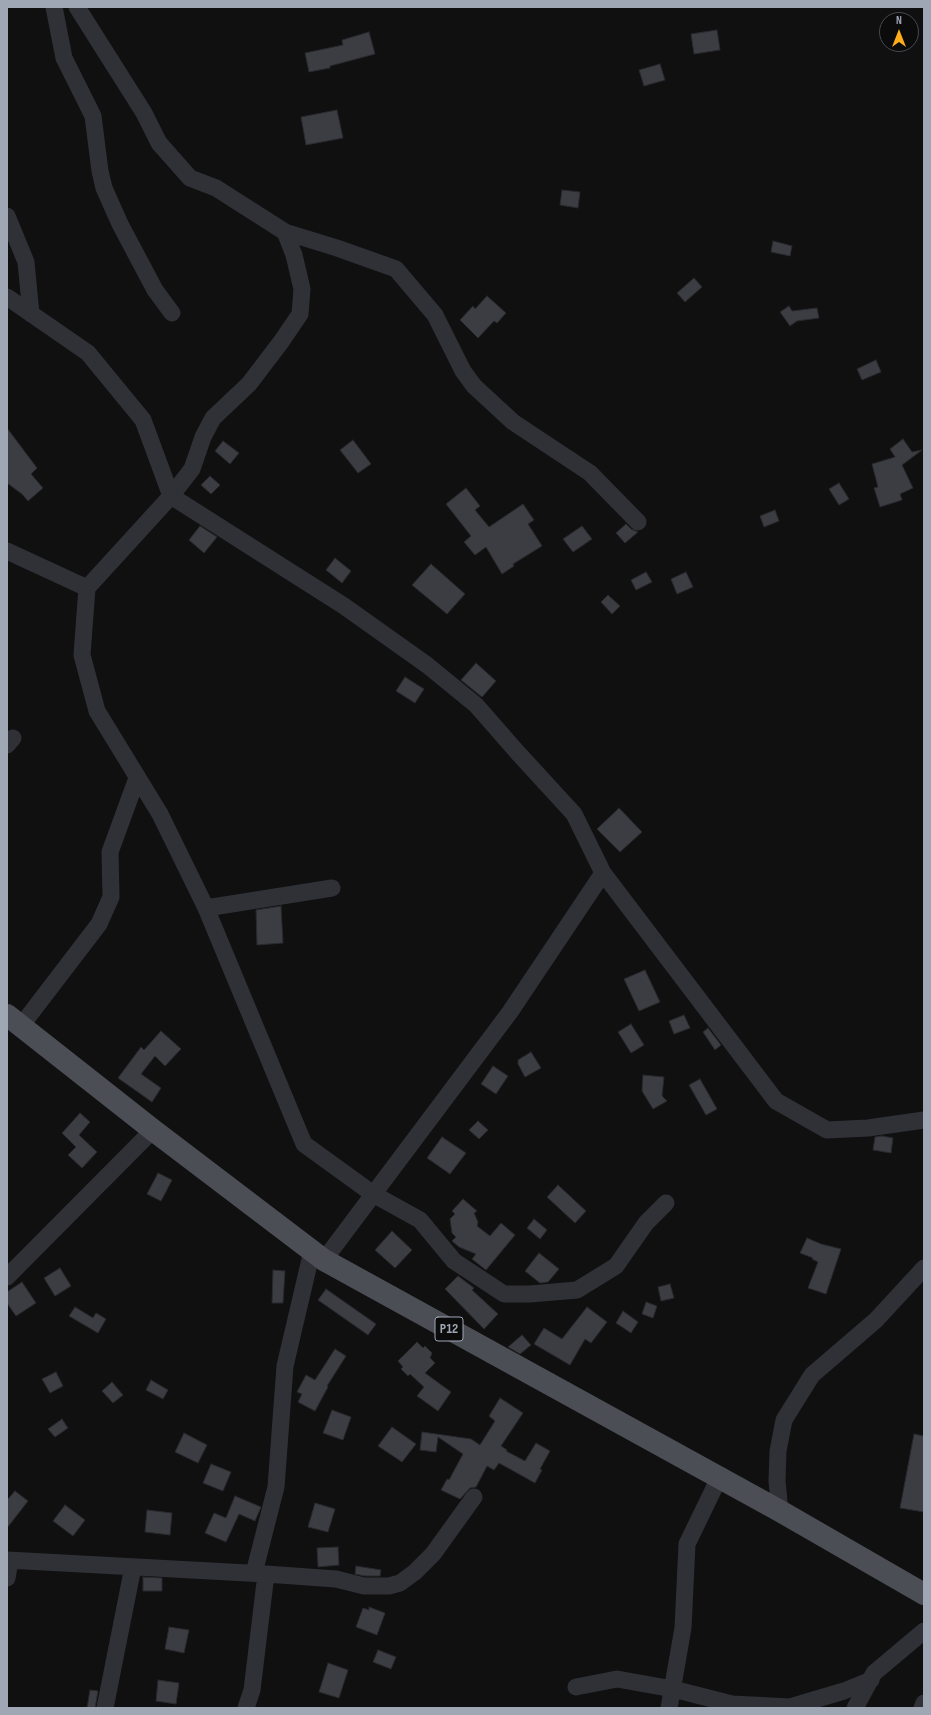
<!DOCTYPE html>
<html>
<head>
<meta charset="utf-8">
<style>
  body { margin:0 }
  #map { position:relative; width:931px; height:1715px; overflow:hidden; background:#101011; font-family:"Sofia Sans Condensed",sans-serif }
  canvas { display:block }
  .frame { position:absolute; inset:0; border:8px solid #9fa6b4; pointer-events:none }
  .north { position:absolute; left:879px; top:12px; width:40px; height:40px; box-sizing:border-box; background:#0b0b0c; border:1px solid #46494f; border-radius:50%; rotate:0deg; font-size:11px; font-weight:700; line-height:16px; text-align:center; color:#9fa6b4 }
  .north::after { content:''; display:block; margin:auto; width:14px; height:18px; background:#ffae1a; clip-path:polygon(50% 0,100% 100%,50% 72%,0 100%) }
</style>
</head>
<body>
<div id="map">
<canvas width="931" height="1715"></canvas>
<div class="frame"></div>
<div class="north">N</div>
</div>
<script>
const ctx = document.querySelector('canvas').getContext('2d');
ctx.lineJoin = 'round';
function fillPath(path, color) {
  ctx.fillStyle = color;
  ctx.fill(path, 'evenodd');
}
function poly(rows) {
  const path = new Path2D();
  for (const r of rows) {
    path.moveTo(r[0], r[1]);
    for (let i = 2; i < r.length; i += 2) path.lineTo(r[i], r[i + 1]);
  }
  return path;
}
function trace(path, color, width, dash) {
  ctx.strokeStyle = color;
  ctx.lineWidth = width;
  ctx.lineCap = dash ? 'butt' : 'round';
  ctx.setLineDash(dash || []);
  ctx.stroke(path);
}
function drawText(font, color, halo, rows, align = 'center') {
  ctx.font = font + ' "Sofia Sans Condensed",sans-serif';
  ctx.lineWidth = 3.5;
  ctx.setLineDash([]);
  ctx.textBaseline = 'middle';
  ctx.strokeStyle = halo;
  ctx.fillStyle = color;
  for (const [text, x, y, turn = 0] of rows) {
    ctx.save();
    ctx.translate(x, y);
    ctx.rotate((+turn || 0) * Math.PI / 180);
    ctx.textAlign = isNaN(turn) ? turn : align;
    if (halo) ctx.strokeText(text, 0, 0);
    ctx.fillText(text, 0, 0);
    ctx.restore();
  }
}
const building = poly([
  [717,30,720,50,694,54,691,34,717,30],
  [369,32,375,54,330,66,330,68,309,72,305,53,343,45,342,40,369,32],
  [660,64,665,80,644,86,639,70,660,64],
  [337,110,343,138,306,145,301,117,337,110],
  [562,190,580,192,578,208,560,205,562,190],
  [773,241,792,246,790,256,771,252,773,241],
  [694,278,702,287,685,302,677,293,694,278],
  [487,296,506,313,497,323,494,321,478,338,460,320,473,306,475,309,487,296],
  [789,306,792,311,817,308,819,318,797,321,790,326,780,312,789,306],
  [876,360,881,372,862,380,857,369,876,360],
  [7,428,37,468,31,474,43,488,28,501,22,494,7,483,7,428],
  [903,439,912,452,922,450,902,465,913,488,900,494,902,500,880,507,874,488,878,487,872,464,895,457,890,449,903,439],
  [353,440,371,464,358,473,340,450,353,440],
  [223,441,239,453,230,464,215,451,223,441],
  [210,476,220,485,211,494,201,485,210,476],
  [839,483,849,499,839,505,829,489,839,483],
  [466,488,480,506,475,510,489,527,523,504,534,520,528,524,542,546,513,564,514,566,502,574,486,547,475,555,464,542,471,536,446,504,466,488],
  [775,510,779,521,764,527,760,516,775,510],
  [626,524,631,529,638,532,625,543,616,533,626,524],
  [200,526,217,537,204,553,189,540,200,526],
  [582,526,592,539,573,552,563,539,582,526],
  [335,558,351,571,342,583,326,570,335,558],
  [431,564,465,594,447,614,412,585,431,564],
  [646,572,652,582,636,590,631,580,646,572],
  [686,572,693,587,677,594,671,579,686,572],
  [608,595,620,606,612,614,601,602,608,595],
  [476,663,496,681,482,697,461,680,476,663],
  [405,677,424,689,415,703,396,691,405,677],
  [619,808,642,832,620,852,597,829,619,808],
  [281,906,283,943,257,945,256,910,281,906],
  [645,970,660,1002,639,1011,624,979,645,970],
  [684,1015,690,1028,674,1034,669,1021,684,1015],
  [631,1024,644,1045,631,1053,618,1032,631,1024],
  [708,1028,721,1045,715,1050,703,1032,708,1028],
  [161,1031,181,1049,165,1066,155,1056,141,1074,161,1088,152,1102,118,1078,141,1047,144,1050,161,1031],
  [531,1052,541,1068,525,1077,518,1064,518,1060,531,1052],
  [493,1066,508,1076,496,1094,481,1084,493,1066],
  [643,1075,664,1077,662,1096,667,1101,653,1109,642,1091,643,1075],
  [700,1079,717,1109,706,1115,689,1085,700,1079],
  [80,1113,90,1122,79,1135,97,1152,82,1168,68,1155,76,1147,62,1133,80,1113],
  [478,1121,488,1130,479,1139,469,1130,478,1121],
  [882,1136,893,1138,891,1153,873,1150,875,1137,882,1136],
  [442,1137,466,1153,450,1174,427,1158,442,1137],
  [158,1173,172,1180,161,1201,147,1194,158,1173],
  [558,1185,586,1211,575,1223,547,1197,558,1185],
  [463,1199,477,1211,474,1213,478,1222,477,1226,490,1236,501,1223,515,1235,486,1270,472,1259,476,1254,459,1247,452,1241,456,1237,452,1233,450,1219,455,1214,452,1211,463,1199],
  [534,1219,547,1230,540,1239,527,1228,534,1219],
  [392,1231,412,1250,395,1268,375,1250,392,1231],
  [807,1238,821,1244,841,1249,826,1294,808,1288,818,1262,812,1259,813,1258,800,1253,807,1238],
  [539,1253,559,1269,548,1282,540,1283,525,1271,539,1253],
  [60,1268,71,1286,55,1296,44,1278,60,1268],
  [273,1270,285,1271,283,1303,272,1303,273,1270],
  [458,1276,474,1288,472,1290,498,1314,484,1329,445,1289,458,1276],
  [22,1282,36,1303,16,1316,7,1303,7,1292,22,1282],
  [670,1284,674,1298,661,1301,658,1287,670,1284],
  [326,1289,376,1324,368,1335,318,1300,326,1289],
  [646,1302,657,1306,653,1318,642,1314,646,1302],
  [75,1307,93,1318,96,1313,106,1319,98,1333,69,1316,75,1307],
  [587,1307,607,1322,591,1343,585,1339,570,1365,534,1344,544,1328,562,1339,587,1307],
  [623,1311,638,1322,631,1333,616,1323,623,1311],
  [522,1335,531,1345,520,1354,508,1347,522,1335],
  [417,1342,423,1348,425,1346,432,1353,430,1358,435,1363,425,1373,451,1392,438,1411,417,1396,424,1387,410,1374,408,1376,401,1369,403,1367,398,1361,417,1342],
  [335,1349,346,1356,327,1386,328,1387,315,1411,298,1402,302,1394,297,1392,306,1375,315,1380,335,1349],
  [56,1372,63,1386,50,1393,42,1379,56,1372],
  [151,1380,168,1390,163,1399,146,1390,151,1380],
  [112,1382,123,1395,113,1403,102,1391,112,1382],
  [500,1398,523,1413,501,1446,507,1450,506,1451,525,1461,536,1443,550,1451,540,1469,542,1470,535,1483,499,1463,494,1470,487,1466,476,1487,470,1488,460,1499,441,1490,447,1479,449,1480,463,1454,438,1437,436,1452,420,1450,422,1432,471,1439,480,1445,495,1421,489,1416,500,1398],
  [332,1410,351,1417,343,1440,323,1433,332,1410],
  [62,1419,68,1428,55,1437,48,1429,62,1419],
  [392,1427,416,1444,402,1462,378,1446,392,1427],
  [184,1433,207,1445,198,1463,175,1452,184,1433],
  [914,1434,924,1436,924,1512,900,1508,914,1434],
  [211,1464,231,1472,223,1491,203,1483,211,1464],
  [15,1491,28,1501,7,1528,7,1500,15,1491],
  [235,1496,261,1507,255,1521,239,1514,226,1542,205,1533,214,1513,226,1518,235,1496],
  [315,1503,335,1509,328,1532,308,1527,315,1503],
  [65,1505,85,1520,73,1536,53,1521,65,1505],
  [147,1510,172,1513,170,1535,145,1532,147,1510],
  [338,1547,339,1565,318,1567,317,1548,338,1547],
  [356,1566,381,1570,380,1576,365,1576,355,1574,356,1566],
  [143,1577,162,1578,162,1591,143,1591,143,1577],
  [369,1607,385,1613,377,1635,356,1627,363,1608,369,1610,369,1607],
  [169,1627,189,1630,184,1653,165,1649,169,1627],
  [378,1650,396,1657,391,1669,373,1662,378,1650],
  [328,1663,348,1670,339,1698,319,1692,328,1663],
  [158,1680,179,1683,176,1704,156,1701,158,1680],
  [90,1690,98,1691,95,1708,87,1708,90,1690]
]);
fillPath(building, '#3b3d42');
trace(building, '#29292e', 1);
trace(poly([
  [54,7,64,58,93,116,100,171,104,188,120,224,155,290,172,313],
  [77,7,144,113,159,143,190,178,216,188,285,232,294,255,302,289,300,314,281,342,249,384,213,418,203,437,192,469,171,496,87,588,82,655,97,711,160,814,206,908,304,1144,373,1194,420,1220,454,1261,504,1294,530,1294,577,1290,616,1266,646,1223,666,1203],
  [7,216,26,262,31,314],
  [285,232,337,248,396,269,435,315,463,371,474,386,513,422,590,473,638,522],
  [7,297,88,353,143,420,171,496,344,606,427,665,476,705,518,753,574,814,603,873,776,1101,827,1130,868,1128,924,1120],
  [7,551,87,588],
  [7,745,13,738],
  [206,908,332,888],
  [21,1026,99,924,111,897,110,852,137,778],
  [324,1260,510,1012,603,873],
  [7,1277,153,1130],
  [780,1511,777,1481,778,1451,784,1420,812,1375,876,1320,924,1268],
  [7,1560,266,1574,252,1690,246,1708],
  [254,1573,276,1487,285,1366,312,1251],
  [266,1574,336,1579,364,1586,389,1586,400,1583,415,1572,433,1554,474,1497],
  [7,1578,10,1561],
  [576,1687,617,1679,673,1689,732,1704,790,1707,844,1691,871,1680],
  [105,1708,133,1567],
  [669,1708,683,1628,687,1544,719,1478],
  [855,1708,874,1673,924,1631],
  [922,1708,924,1703]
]), '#303137', 17);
trace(poly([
  [7,1015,153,1130,324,1260,780,1511,924,1594]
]), '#4c4e56', 22);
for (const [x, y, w] of [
  [449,1329,28]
]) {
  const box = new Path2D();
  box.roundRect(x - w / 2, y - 12, w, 24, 3);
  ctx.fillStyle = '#0b0b0c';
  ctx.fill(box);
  trace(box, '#9fa6b4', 1);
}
drawText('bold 14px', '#9fa6b4', null, [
  ["P12",449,1329]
]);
</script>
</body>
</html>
